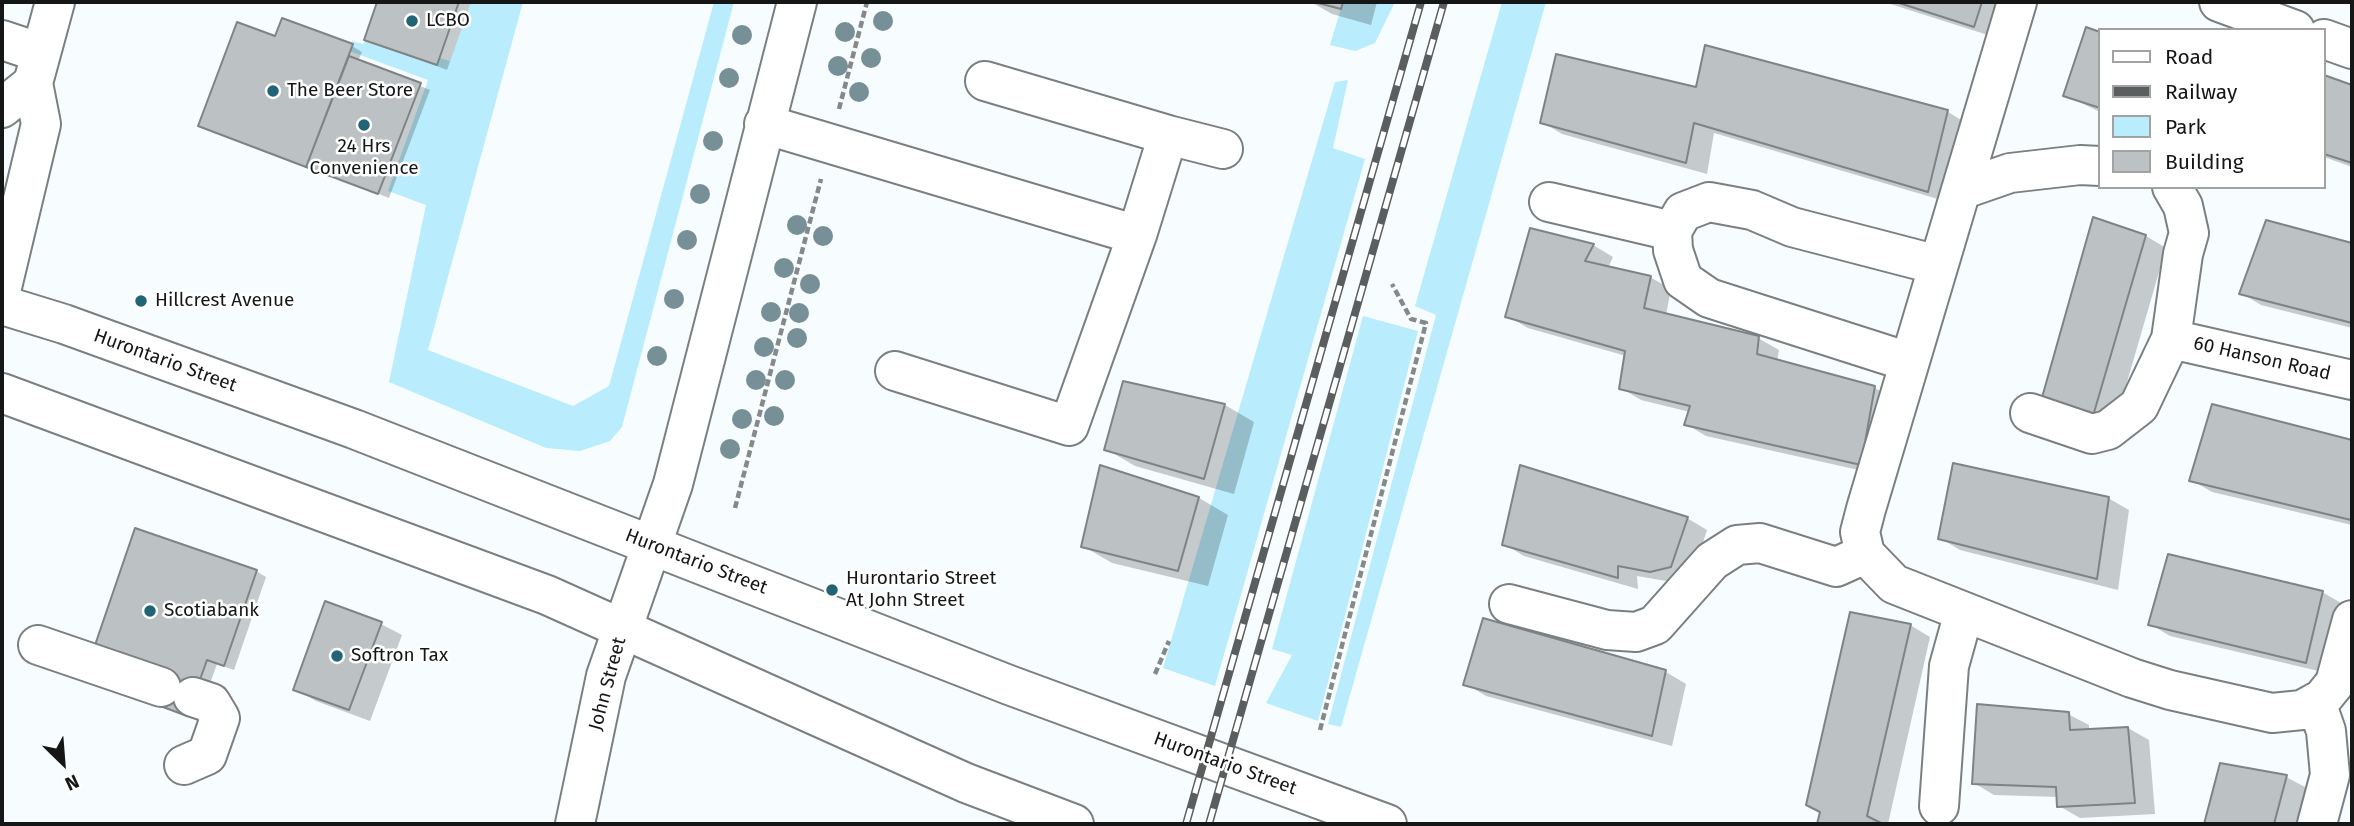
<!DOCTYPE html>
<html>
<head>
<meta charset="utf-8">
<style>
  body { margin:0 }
  #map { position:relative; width:2354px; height:826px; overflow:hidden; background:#f7fdff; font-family:"Fira Sans",sans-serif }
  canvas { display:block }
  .frame { position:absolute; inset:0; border:4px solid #151717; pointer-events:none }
  .legend { position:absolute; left:2098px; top:28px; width:228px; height:161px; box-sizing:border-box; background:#fff; border:2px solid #a1a2a2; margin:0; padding:9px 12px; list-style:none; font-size:21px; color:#151717 }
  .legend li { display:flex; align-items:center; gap:14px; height:35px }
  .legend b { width:35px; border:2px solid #a1a2a2 }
  .north { position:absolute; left:28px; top:728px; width:70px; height:70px; -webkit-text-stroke:5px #fff; paint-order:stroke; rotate:155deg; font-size:19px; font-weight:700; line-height:28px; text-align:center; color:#151717 }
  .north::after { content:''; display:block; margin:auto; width:24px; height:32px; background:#151717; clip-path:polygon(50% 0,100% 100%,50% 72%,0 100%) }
</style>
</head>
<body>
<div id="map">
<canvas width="2354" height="826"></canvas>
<div class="frame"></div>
<ul class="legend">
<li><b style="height:9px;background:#fff"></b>Road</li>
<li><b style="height:9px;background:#5b5e5f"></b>Railway</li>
<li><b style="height:19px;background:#b9ecfc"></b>Park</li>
<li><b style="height:19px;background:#bcc2c3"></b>Building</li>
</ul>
<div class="north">N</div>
</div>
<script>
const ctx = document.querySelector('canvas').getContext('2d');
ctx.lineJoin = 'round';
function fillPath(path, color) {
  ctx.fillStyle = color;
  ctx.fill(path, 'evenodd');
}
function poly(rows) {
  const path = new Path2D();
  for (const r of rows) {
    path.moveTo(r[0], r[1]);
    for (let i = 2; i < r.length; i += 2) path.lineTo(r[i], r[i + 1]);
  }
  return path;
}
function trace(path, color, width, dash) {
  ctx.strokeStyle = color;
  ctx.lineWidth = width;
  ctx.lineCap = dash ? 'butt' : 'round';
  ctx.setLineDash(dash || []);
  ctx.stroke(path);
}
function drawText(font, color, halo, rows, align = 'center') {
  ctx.font = font + ' "Fira Sans",sans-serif';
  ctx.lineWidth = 5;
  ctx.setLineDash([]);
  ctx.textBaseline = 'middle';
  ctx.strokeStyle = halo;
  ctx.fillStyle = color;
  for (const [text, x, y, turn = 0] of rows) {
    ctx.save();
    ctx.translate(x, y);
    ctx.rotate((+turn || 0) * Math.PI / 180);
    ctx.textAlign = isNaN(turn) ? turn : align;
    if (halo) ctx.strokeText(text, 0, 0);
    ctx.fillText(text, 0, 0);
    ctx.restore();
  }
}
fillPath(poly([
  [471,2,523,2,428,350,573,406,609,386,714,2,734,2,622,427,610,441,580,451,546,448,389,382,426,205,388,191,428,80,349,51,352,41,363,44,370,36,450,61],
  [1343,2,1395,2,1375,43,1355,51,1330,45],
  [1502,2,1546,2,1341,727,1328,724,1436,315,1415,306],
  [1348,80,1333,148,1365,159,1215,686,1163,668,1335,82],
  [1363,316,1418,331,1318,721,1266,703,1292,655,1272,649]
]), '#b9ecfc');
fillPath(poly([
  [379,2,471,2,447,70,366,39],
  [1311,2,1377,2,1371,25,1332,14],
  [1884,2,2006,2,1994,37],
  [2087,29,2100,33,2100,112,2065,95],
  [276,39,352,46,362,52,358,61,430,90,389,198,200,125],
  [1707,47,1948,112,1968,124,1948,202,1714,133,1707,174,1562,134,1542,122,1697,89],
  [2324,77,2352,86,2352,167,2324,157],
  [2094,219,2146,236,2166,248,2114,427,2063,412],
  [2267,222,2352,245,2352,328,2261,305,2241,293],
  [1593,245,1613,257,1608,268,1650,277,1671,289,1666,315,1758,338,1779,350,1777,361,1875,388,1895,400,1881,475,1706,436,1686,424,1690,412,1641,400,1621,388,1626,356,1528,328,1507,316],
  [1125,383,1225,405,1254,422,1234,494,1135,466,1106,449],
  [2213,406,2352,442,2352,525,2212,492,2191,480],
  [1101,467,1199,498,1228,515,1208,586,1112,563,1083,546],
  [2108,498,2129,510,2118,590,1960,550,1940,538],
  [1687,518,1707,530,1692,578,1672,582,1637,576,1638,589,1524,556,1504,544],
  [256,571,266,577,234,670,217,664,197,720,157,703],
  [2322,592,2343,604,2327,673,2170,636,2150,624],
  [1484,620,1666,672,1686,684,1672,746,1486,696,1466,684],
  [381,624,402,635,370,721,316,701,295,689],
  [1910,625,1930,637,1888,824,1819,824,1822,812],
  [2068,714,2089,725,2089,731,2128,728,2149,740,2155,814,2080,818,2059,806,2058,797,1994,795,1974,783],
  [2221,765,2286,777,2307,788,2298,824,2206,824]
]), '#0003');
const building = poly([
  [377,2,459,2,437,65,364,40,377,2],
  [1314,2,1343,2,1341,9,1314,2],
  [1896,2,1982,2,1974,27,1896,2],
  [282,18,353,44,306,167,198,126,237,22,275,36,282,18],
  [2086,27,2100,32,2100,108,2063,96,2086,27],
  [1705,45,1948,110,1928,192,1694,123,1686,163,1540,123,1556,54,1696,87,1705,45],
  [349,56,421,83,378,194,306,167,349,56],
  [2324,75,2352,85,2352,163,2324,154,2324,75],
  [2093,217,2146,235,2093,416,2041,401,2093,217],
  [2266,220,2352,243,2352,323,2239,294,2266,220],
  [1530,228,1594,244,1585,261,1651,276,1644,308,1759,336,1757,354,1875,386,1861,465,1684,425,1690,406,1619,389,1625,351,1505,317,1530,228],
  [1123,381,1225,404,1204,479,1104,450,1123,381],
  [2212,404,2352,440,2351,520,2189,481,2212,404],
  [1953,463,2109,497,2097,579,1938,539,1953,463],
  [1100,465,1199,497,1178,571,1081,547,1100,465],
  [1520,465,1688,517,1671,567,1650,572,1618,566,1618,578,1502,545,1520,465],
  [135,528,257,570,224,666,207,660,187,716,155,704,94,648,135,528],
  [2168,554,2323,591,2306,663,2148,625,2168,554],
  [325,601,382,622,349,710,293,690,325,601],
  [1850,612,1911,624,1867,816,1883,824,1817,824,1820,812,1806,805,1850,612],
  [1483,618,1666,670,1652,736,1463,685,1483,618],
  [1977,704,2069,712,2070,730,2128,727,2135,803,2057,807,2056,787,1972,784,1977,704],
  [2220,763,2287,775,2274,824,2204,824,2220,763]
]);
fillPath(building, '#bcc2c3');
trace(building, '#7e8385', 2);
const minor = poly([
  [2017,2,1866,509,1860,532,1865,554,1894,584,2132,678,2170,690,2272,713,2302,710,2322,699,2335,683,2352,620],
  [2219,2,2295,30],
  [2324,39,2352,49],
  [2,40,41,53],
  [985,81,1168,135,1137,235],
  [2,108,33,83],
  [764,124,1137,235,1069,426,895,371],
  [1168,135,1223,149],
  [1961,190,2010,173,2080,165,2100,166],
  [1549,202,1672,231],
  [2,287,41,124,33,83,55,2],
  [2171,339,2352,380],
  [1909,362,1709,298,1683,280,1673,250,1672,231,1683,212,1709,202,1752,210,1792,227,1938,265],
  [2030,413,2092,434,2108,430,2139,406,2171,339,2183,254,2189,233,2183,206,2172,187],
  [1509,604,1607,630,1636,632,1655,625,1712,561,1737,545,1760,543,1836,567,1865,554],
  [38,645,161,687],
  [2316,702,2326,731,2330,775,2317,824],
  [184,765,207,755,220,718,211,703,193,697],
  [1939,806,1949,666,1964,612],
  [575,824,606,676,673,484,797,2]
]);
const major = poly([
  [2,305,64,324,354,429,1009,685,1387,824],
  [2,393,547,595,966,783,1074,824]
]);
trace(minor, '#7a8081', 42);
trace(major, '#7a8081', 42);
trace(poly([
  [839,109,867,2],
  [735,508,821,179],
  [1155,674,1169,641],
  [1320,730,1426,323,1411,319,1392,284]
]), '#85898a', 4.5, [7, 3.5]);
trace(minor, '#fff', 38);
trace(major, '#fff', 38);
const rail = poly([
  [1186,824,1421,2],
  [1209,824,1444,2]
]);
trace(rail, '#5b5e5f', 8);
trace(rail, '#fff', 5, [16]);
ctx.fillStyle = '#778f96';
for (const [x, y] of [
  [883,21],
  [845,32],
  [742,35],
  [871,58],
  [838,66],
  [729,78],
  [859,92],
  [713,141],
  [700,194],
  [797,225],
  [823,236],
  [687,240],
  [784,268],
  [810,284],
  [674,299],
  [771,312],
  [799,313],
  [797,338],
  [764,347],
  [657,356],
  [756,380],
  [785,380],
  [774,416],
  [742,419],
  [730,449]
]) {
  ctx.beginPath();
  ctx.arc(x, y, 10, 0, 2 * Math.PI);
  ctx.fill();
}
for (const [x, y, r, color] of [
  [412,21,7,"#206476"],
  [273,91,7,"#206476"],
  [364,125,7,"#206476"],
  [141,301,7,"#206476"],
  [832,590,7,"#206476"],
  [150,611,7,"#206476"],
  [337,656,7,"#206476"]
]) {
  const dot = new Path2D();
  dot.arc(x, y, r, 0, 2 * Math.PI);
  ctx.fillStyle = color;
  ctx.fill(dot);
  trace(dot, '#fff', 2.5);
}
drawText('19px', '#151717', '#fff', [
  ["LCBO",426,21],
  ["The Beer Store",287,91],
  ["24 Hrs",364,147,"center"],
  ["Convenience",364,169,"center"],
  ["Hillcrest Avenue",155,301],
  ["Hurontario Street",846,579],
  ["At John Street",846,601],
  ["Scotiabank",164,611],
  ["Softron Tax",351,656]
], 'left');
drawText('19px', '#151717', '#fff', [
  ["60 Hanson Road",2262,359,13],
  ["Hurontario Street",165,361,20],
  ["Hurontario Street",696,562,21],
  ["John Street",608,684,-75],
  ["Hurontario Street",1225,764,20]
]);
</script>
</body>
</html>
